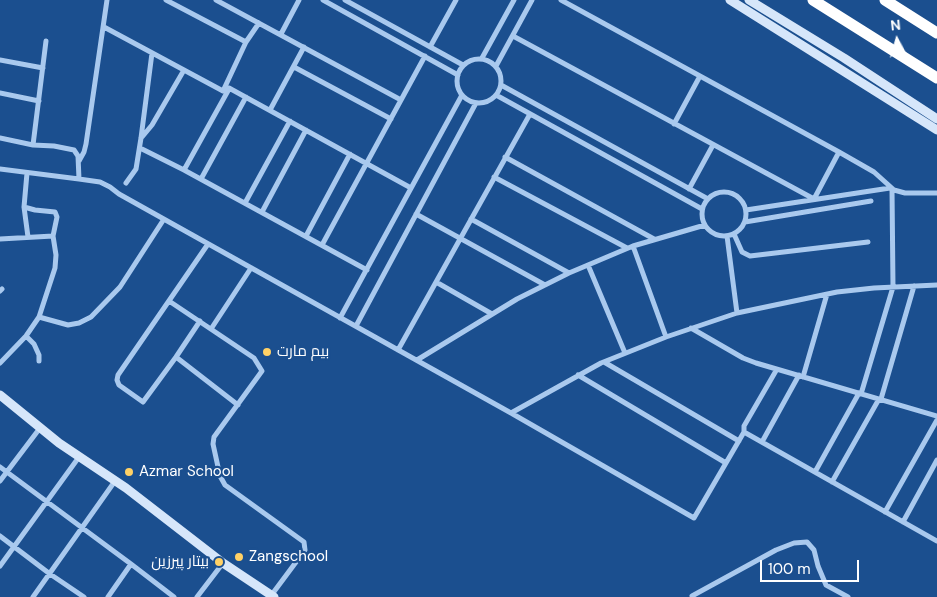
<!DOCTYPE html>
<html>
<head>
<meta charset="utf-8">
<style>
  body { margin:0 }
  #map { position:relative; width:937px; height:597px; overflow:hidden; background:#1b4f8f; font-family:"DM Sans",sans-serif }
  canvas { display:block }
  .north { position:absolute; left:872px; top:15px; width:50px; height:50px; -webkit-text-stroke:4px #1b4f8f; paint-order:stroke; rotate:354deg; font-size:14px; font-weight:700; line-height:20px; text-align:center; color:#fff }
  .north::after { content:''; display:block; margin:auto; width:18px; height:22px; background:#fff; clip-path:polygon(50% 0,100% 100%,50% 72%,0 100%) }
  .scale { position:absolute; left:760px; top:560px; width:99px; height:22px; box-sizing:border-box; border:2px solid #fff; border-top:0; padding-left:6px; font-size:15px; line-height:18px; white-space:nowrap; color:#fff; -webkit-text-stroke:4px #1b4f8f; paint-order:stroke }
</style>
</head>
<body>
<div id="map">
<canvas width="937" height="597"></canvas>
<div class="north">N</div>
<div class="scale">100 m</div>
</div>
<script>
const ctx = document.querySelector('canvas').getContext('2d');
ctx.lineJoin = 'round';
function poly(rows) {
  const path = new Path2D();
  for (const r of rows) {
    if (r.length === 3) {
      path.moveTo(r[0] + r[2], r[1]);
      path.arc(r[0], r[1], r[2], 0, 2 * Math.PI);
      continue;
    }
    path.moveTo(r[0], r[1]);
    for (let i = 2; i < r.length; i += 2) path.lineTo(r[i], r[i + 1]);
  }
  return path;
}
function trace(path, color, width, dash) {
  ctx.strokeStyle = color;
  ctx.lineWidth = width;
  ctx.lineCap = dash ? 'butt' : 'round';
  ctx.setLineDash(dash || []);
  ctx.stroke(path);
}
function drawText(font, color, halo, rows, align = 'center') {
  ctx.font = font + ' "DM Sans",Cairo,sans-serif';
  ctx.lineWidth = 4.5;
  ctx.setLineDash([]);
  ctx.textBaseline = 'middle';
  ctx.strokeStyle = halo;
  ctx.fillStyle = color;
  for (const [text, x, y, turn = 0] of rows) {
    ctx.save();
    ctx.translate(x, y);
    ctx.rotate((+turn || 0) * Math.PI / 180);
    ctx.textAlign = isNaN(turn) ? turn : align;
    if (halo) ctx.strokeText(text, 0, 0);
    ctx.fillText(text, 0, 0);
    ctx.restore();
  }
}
trace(poly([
  [166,0,246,42],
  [216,0,401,100],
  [323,0,458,75],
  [345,0,463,65],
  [561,0,839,152,874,172,894,190,905,193,937,193],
  [104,27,223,91,229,88,411,188],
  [281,34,299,0],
  [513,36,814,199,839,152],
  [430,47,456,0],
  [482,58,514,0],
  [479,81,22],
  [0,60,43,68],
  [496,66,532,0],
  [294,67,391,119],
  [501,85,708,199],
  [223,91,246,42,259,23],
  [0,93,39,101],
  [496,95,702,209],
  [270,110,304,47],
  [674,124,700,76],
  [142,137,152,125,184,70],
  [0,138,33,145,54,146,74,150,78,156,79,179],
  [33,145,46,41],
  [140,148,184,170,367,270],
  [505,157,654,239],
  [79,161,84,152,86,144,107,0],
  [0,169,79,179,100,182,110,187,119,194,511,413,694,518,744,432,744,426,777,369],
  [184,170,229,89],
  [27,173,24,207,28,237],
  [494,177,627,248],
  [201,179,246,97],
  [126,183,136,169,141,138,152,53],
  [689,189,713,145],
  [724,214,22],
  [245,203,290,121],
  [746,210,890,188],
  [262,212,306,130],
  [416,214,545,285],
  [471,219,569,273],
  [745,222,871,201],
  [734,234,742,252,750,256,868,242],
  [306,236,350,154],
  [727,236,737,313],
  [0,239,53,236],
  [322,245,425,56],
  [633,246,666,337],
  [588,265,625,353],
  [436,282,492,314],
  [0,291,2,289],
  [169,301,254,358,262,371,214,437,213,444,220,476,225,485,304,542,305,550,270,597],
  [39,317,68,325,79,323,91,317,120,287,164,219],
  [340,318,462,95],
  [200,321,176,357,143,402,119,385,117,380,118,375,208,244],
  [356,326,476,103],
  [691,328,743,358,756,363,937,416],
  [211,329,251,268],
  [26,336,34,344,39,355,39,361],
  [398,350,530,114],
  [176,357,238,405],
  [417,360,517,299,569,273,633,246,705,225],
  [604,362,739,441],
  [0,363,26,336,39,317,55,268,56,255,53,236,57,217,55,212,35,210,24,207],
  [578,375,726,463],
  [803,377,827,294],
  [861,394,893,287,892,189],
  [881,399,914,286],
  [511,413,601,363,666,337,737,313,837,292,874,288,937,285],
  [744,432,937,541],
  [762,442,799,375],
  [0,467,131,564,174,597],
  [815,472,859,393],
  [0,481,40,428],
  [832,482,879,399],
  [885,512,937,420],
  [903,522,937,460],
  [0,536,50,574,84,597],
  [0,566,79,457],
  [692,596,776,550,794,543,807,542,814,550,818,566,826,585,848,597],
  [33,597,115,481],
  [108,597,131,564],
  [197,597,223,563]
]), '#a9c9ee', 5);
trace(poly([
  [730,0,937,130],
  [749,0,844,58,937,119],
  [0,395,59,443,126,488,223,563,274,597]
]), '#d6e6fa', 9);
trace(poly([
  [813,0,937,78],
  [885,0,937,33]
]), '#fff', 11);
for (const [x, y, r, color] of [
  [267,352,5,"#ffd166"],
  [129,472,5,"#ffd166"],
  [239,557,5,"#ffd166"],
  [219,562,5,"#ffd166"]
]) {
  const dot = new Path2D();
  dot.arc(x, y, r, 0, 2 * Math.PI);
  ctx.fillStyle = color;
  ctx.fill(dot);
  trace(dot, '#1b4f8f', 2);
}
drawText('15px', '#fff', '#1b4f8f', [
  ["بیم مارت",277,352],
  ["Azmar School",139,472],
  ["Zangschool",249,557],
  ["بيتار پيرزين",209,562,"right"]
], 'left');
</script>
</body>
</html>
